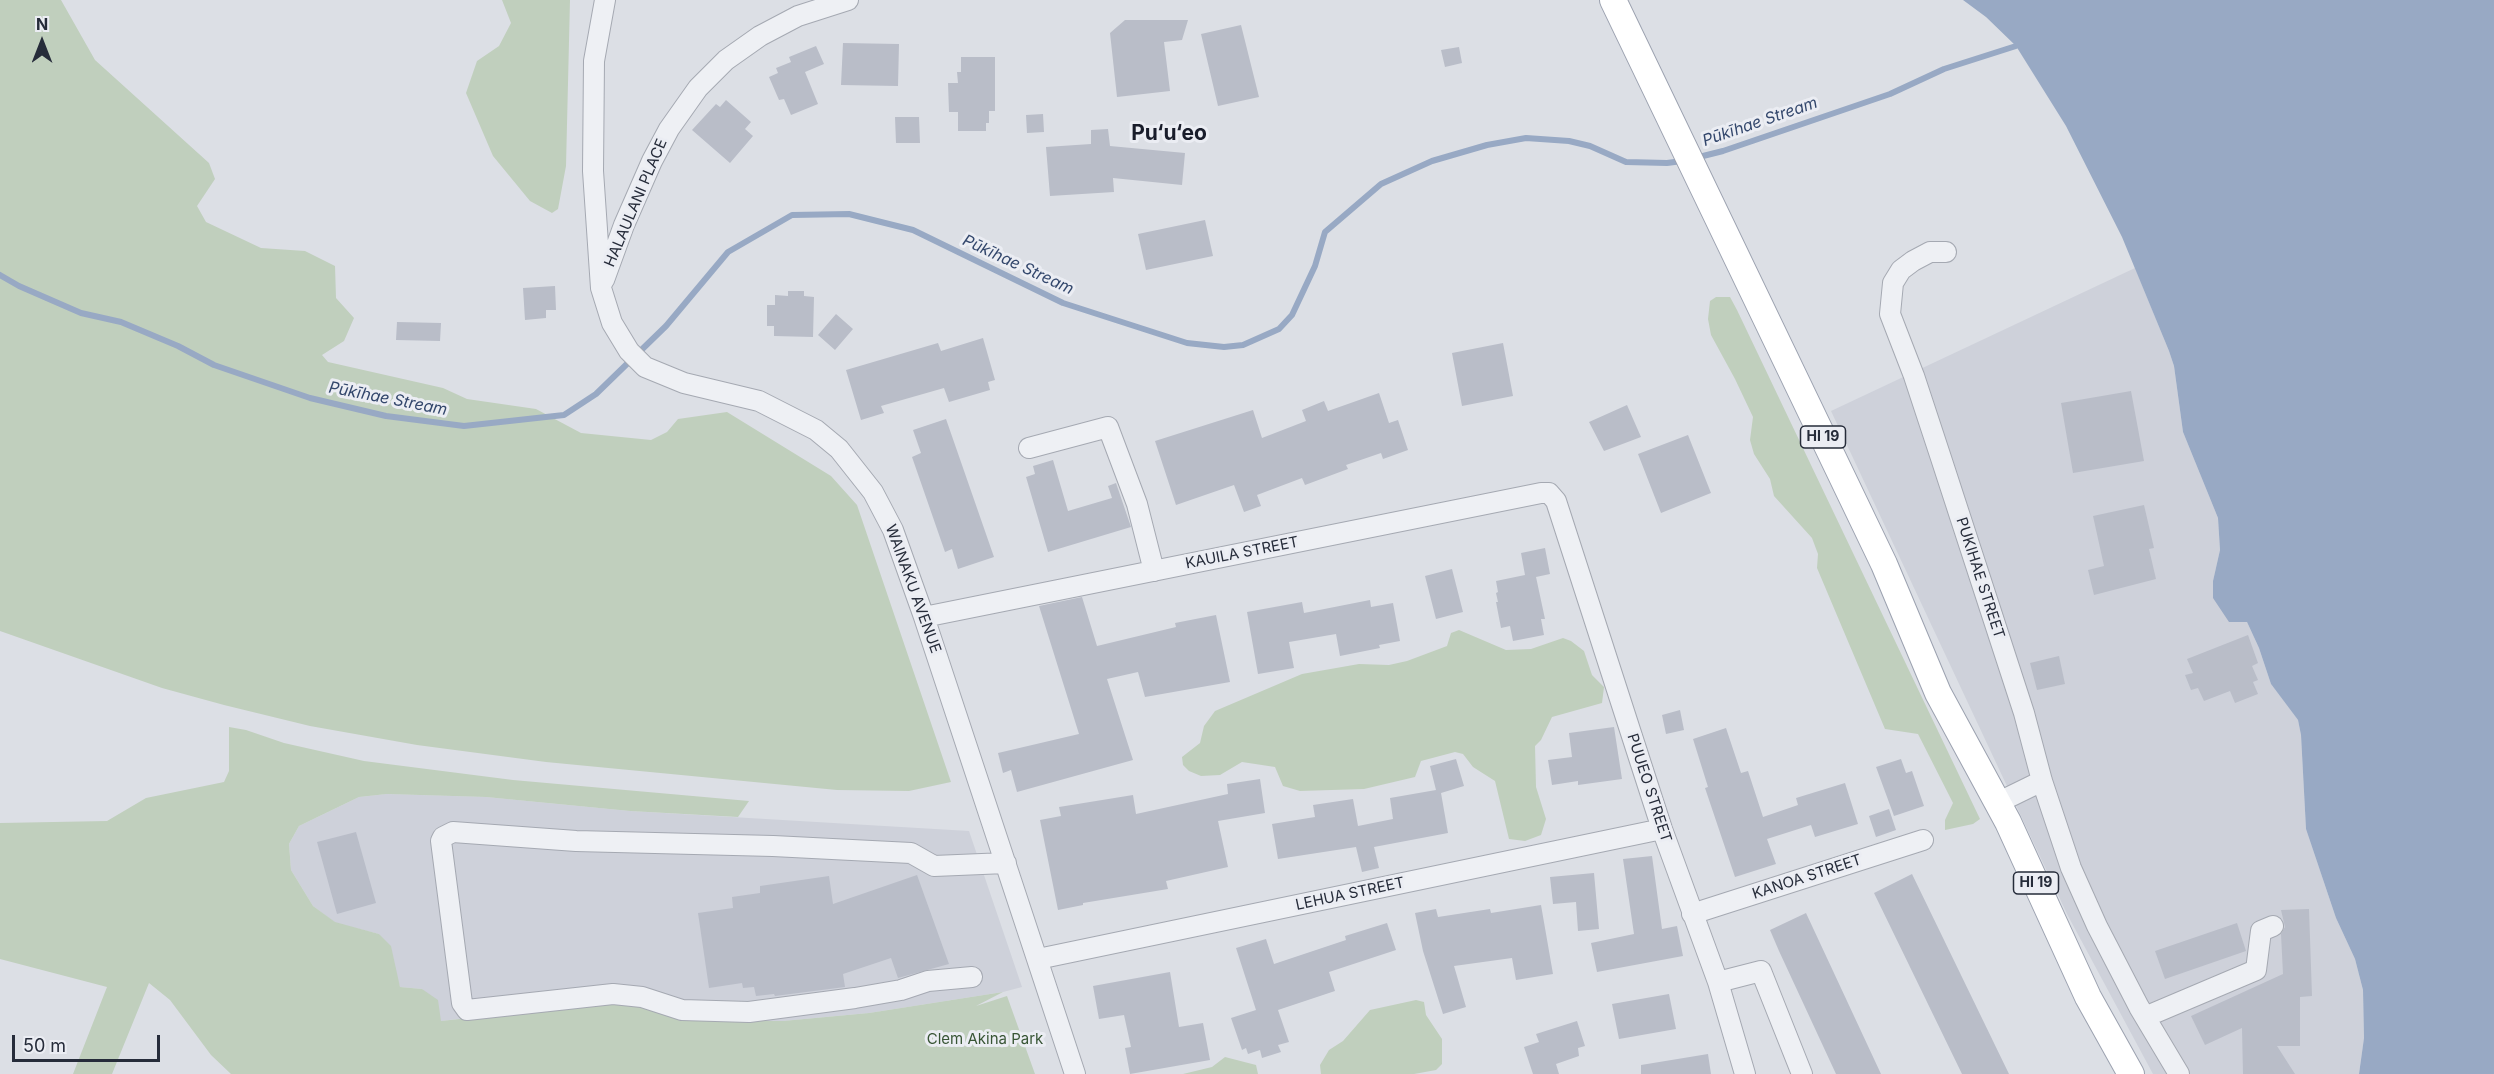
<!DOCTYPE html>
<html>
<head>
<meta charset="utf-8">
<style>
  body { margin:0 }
  #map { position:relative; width:2494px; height:1074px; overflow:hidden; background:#dcdfe5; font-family:Inter,sans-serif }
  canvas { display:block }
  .north { position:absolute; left:12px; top:12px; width:60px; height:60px; -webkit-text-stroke:4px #ebedf3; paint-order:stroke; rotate:0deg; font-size:16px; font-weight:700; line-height:24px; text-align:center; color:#262c3a }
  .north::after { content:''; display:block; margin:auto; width:21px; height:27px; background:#262c3a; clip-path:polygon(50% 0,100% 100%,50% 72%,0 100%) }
  .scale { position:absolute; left:12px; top:1035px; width:148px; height:27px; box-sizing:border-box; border:3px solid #262c3a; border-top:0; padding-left:8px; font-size:18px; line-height:21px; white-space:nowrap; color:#262c3a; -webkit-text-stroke:4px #ebedf3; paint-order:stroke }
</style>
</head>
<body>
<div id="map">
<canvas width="2494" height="1074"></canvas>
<div class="north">N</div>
<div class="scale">50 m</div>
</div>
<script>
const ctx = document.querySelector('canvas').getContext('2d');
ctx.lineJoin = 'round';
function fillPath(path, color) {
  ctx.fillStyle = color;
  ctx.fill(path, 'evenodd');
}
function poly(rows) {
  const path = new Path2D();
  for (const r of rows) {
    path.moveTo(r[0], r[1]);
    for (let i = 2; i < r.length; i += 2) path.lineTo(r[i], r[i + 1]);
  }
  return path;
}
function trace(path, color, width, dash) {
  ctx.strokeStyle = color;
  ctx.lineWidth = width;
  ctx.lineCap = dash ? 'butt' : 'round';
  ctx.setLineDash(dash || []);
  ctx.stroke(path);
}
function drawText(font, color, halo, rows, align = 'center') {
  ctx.font = font + ' Inter,sans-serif';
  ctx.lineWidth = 6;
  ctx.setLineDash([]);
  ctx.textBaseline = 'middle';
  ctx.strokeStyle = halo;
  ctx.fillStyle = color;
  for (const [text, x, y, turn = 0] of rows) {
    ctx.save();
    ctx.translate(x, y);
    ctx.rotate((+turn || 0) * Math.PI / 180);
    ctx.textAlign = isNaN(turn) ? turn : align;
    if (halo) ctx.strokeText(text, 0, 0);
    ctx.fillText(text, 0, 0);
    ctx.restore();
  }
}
fillPath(poly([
  [2135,268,2169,351,2174,366,2183,432,2218,518,2220,550,2213,581,2247,622,2259,648,2271,684,2298,720,2301,735,2306,829,2336,918,2355,959,2363,990,2364,1038,2359,1074,2153,1074,2067,914,1831,411],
  [387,794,486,797,630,811,969,831,1022,987,1003,992,869,1013,783,1021,681,1021,645,1004,560,1007,441,1021,422,989,400,987,379,934,335,923,313,906,291,870,289,844,299,826,359,797]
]), '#ced1da');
fillPath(poly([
  [0,0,61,0,95,60,209,163,215,179,197,206,206,222,261,248,305,251,335,266,336,298,354,318,344,341,322,355,328,362,443,388,467,399,536,409,581,433,651,440,667,432,678,419,727,412,831,476,857,505,951,782,909,791,837,790,546,762,417,745,310,726,224,705,162,688,0,631],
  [502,0,570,0,566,166,558,209,552,213,530,201,493,156,466,93,477,61,499,46,511,23],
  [1716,297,1730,297,1737,310,1980,819,1973,824,1945,830,1945,820,1953,803,1918,734,1885,729,1817,568,1818,554,1812,538,1774,496,1770,479,1754,454,1750,440,1753,417,1735,379,1711,335,1708,319,1710,301],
  [1459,630,1506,650,1531,649,1563,638,1571,641,1584,651,1592,675,1604,687,1602,703,1552,717,1541,740,1535,746,1536,787,1546,819,1541,835,1525,841,1509,839,1495,781,1473,767,1463,754,1455,752,1421,761,1415,777,1364,789,1300,791,1283,786,1275,767,1242,762,1220,775,1201,776,1189,771,1183,765,1182,757,1200,743,1204,726,1215,711,1302,674,1359,664,1389,665,1407,661,1447,646,1451,633],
  [229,727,246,730,284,743,364,761,513,780,749,801,738,817,630,811,486,797,387,794,359,797,299,826,289,844,291,870,313,906,335,922,379,934,391,946,400,987,422,989,438,1000,441,1021,625,1001,645,1004,681,1021,783,1021,869,1013,1003,992,976,1006,1007,996,1035,1074,231,1074,211,1055,170,1000,149,983,112,1074,73,1074,107,987,0,959,0,823,107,821,146,798,224,782,229,771],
  [1416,1000,1424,1002,1426,1015,1442,1039,1442,1064,1436,1070,1414,1074,1321,1074,1320,1065,1329,1050,1343,1041,1370,1010],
  [1225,1057,1256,1065,1258,1074,1183,1074,1212,1067]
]), '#c0cfbd');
fillPath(poly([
  [1963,0,2494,0,2494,1074,2359,1074,2364,1038,2363,990,2355,959,2336,918,2306,829,2301,735,2298,720,2271,684,2259,648,2247,622,2229,622,2213,598,2213,581,2220,550,2218,518,2183,432,2174,366,2169,351,2122,237,2066,126,2016,46,1986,17]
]), '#98a9c4');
trace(poly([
  [1695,158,1723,151,1890,94,1944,69,2016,46],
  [0,275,19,286,81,313,121,322,178,346,214,365,310,398,386,416,464,426,564,415,596,394,666,326,728,252,792,215,849,214,913,230,1063,303,1187,343,1224,347,1243,345,1279,329,1292,315,1315,266,1325,232,1381,184,1432,161,1487,145,1526,138,1569,141,1590,146,1626,162,1667,163,1682,161]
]), '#98a9c4', 6);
fillPath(poly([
  [1125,20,1188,20,1182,40,1164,42,1170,91,1117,97,1110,33],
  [1241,25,1259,97,1218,106,1201,34],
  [843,43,899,44,898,86,841,85],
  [816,46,824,64,805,72,818,104,791,115,784,99,779,100,769,77,778,73,776,68,791,62,789,57],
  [1459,47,1462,63,1445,67,1441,50],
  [961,57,995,57,995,111,989,111,989,123,986,123,986,131,958,131,958,112,949,112,948,83,958,83,957,72,961,72],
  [726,100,751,122,745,129,753,136,730,163,692,130,716,104,720,107],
  [1043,114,1044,132,1027,133,1026,115],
  [895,117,919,117,920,143,896,143],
  [1108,129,1110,146,1185,153,1182,185,1113,178,1114,192,1050,196,1046,147,1091,144,1091,130],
  [1205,220,1213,256,1146,270,1138,234],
  [555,286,556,310,546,310,546,318,525,320,523,288],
  [788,291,804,291,804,296,814,297,813,337,774,336,774,326,767,326,767,305,775,305,775,295,788,296],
  [836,314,853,329,835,350,818,335],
  [397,322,441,323,440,341,396,340],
  [983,338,995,380,988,382,990,390,949,402,944,388,881,406,884,413,861,420,846,370,938,343,941,351],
  [1503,343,1513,396,1462,406,1452,353],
  [2131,391,2144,461,2073,473,2061,403],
  [1379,393,1389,423,1398,420,1408,450,1383,459,1381,453,1346,465,1348,469,1305,485,1302,478,1257,495,1261,506,1244,512,1234,485,1176,505,1155,441,1253,410,1262,438,1306,421,1302,410,1324,401,1328,411],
  [1627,405,1641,437,1604,451,1589,422],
  [946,419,994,557,958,569,952,549,945,552,912,457,921,453,913,430],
  [1688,435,1711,493,1661,513,1638,454],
  [1053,460,1068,511,1112,498,1108,486,1116,483,1131,527,1048,552,1026,477,1035,474,1033,466],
  [2144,505,2154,548,2149,549,2156,579,2094,595,2088,570,2104,566,2093,516],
  [1545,548,1550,574,1536,577,1545,619,1541,619,1544,635,1513,641,1510,626,1501,628,1496,602,1498,602,1496,593,1498,592,1496,581,1525,575,1521,553],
  [1452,569,1463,612,1436,619,1425,576],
  [1082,597,1097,646,1176,627,1175,623,1216,615,1230,682,1145,697,1138,672,1107,679,1133,760,1017,792,1011,770,1003,773,998,753,1079,734,1039,606],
  [1370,600,1371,607,1393,603,1400,641,1379,645,1380,648,1340,656,1336,634,1289,642,1294,668,1258,674,1247,612,1302,602,1304,613],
  [2248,635,2258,663,2252,666,2258,680,2253,682,2258,694,2235,703,2230,691,2204,701,2198,688,2191,690,2185,675,2193,673,2187,659],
  [2059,656,2065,684,2037,690,2030,663],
  [1680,710,1684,730,1666,734,1662,715],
  [1614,727,1622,779,1578,785,1578,781,1552,785,1548,760,1572,757,1569,733],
  [1726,728,1741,773,1748,771,1763,817,1798,805,1796,798,1845,783,1858,824,1815,837,1811,825,1767,839,1776,864,1735,877,1705,788,1708,787,1693,739],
  [1456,759,1464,786,1441,793,1448,833,1374,847,1379,868,1362,872,1356,847,1278,859,1272,824,1315,817,1313,805,1353,799,1358,826,1393,819,1390,798,1436,790,1430,766],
  [1901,759,1906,773,1912,771,1924,806,1894,816,1876,767],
  [1260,779,1265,813,1218,821,1228,867,1166,881,1168,889,1083,903,1083,905,1058,910,1040,820,1061,816,1059,807,1133,795,1136,814,1228,794,1227,784],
  [1889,809,1896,830,1876,837,1869,816],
  [356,832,376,903,337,914,317,842],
  [1652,856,1662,929,1677,926,1683,956,1597,972,1591,943,1634,934,1623,859],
  [1594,873,1599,929,1578,931,1576,902,1553,904,1550,877],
  [1912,874,2009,1074,1962,1074,1874,893],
  [917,875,949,964,898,978,891,958,843,974,845,987,775,996,774,994,756,996,754,987,743,988,742,983,709,988,698,913,733,908,732,897,760,893,760,886,829,876,833,904],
  [1541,905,1553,974,1516,980,1512,958,1454,966,1466,1007,1443,1014,1423,951,1415,913,1436,909,1438,917,1490,909,1491,913],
  [2309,909,2312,996,2300,997,2300,1046,2277,1046,2295,1074,2243,1074,2242,1028,2205,1045,2191,1016,2283,974,2281,934,2285,927,2281,910],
  [1806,913,1881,1074,1836,1074,1779,951,1770,930],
  [1387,923,1396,950,1329,972,1335,991,1278,1010,1289,1042,1278,1045,1281,1052,1262,1058,1260,1050,1248,1054,1246,1048,1242,1050,1231,1018,1256,1010,1236,948,1266,939,1274,964,1346,940,1345,936],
  [2237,923,2246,951,2165,979,2155,951],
  [1170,972,1179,1027,1203,1023,1210,1060,1130,1074,1125,1048,1131,1047,1124,1015,1099,1019,1093,986],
  [1669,994,1676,1029,1619,1039,1612,1004],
  [1577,1021,1585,1046,1578,1048,1579,1056,1556,1064,1559,1074,1533,1074,1524,1047,1539,1042,1536,1034],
  [1708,1054,1711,1074,1641,1074,1641,1065]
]), '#b9bdc8');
const minor = poly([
  [605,0,594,61,593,171,601,288,612,323,629,351,645,367,684,383,759,401,816,430,839,449,873,492,893,530,924,617,1075,1074],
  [1946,252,1930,252,1913,261,1901,270,1893,283,1890,314,1914,376,1941,458,2024,713,2042,781,2071,868,2097,926,2139,1007,2179,1074],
  [604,280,624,225,652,161,669,129,698,88,726,60,760,36,798,16,848,0],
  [1029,448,1108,427,1137,504,1154,571],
  [924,617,1541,493,1549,493,1556,501,1662,829,1718,982,1745,1074],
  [1997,803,2042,781],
  [1692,914,1923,840],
  [1038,959,1662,829],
  [972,977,928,981,901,990,855,998,749,1012,682,1010,642,997,613,994,467,1010,462,1003,441,841,443,837,453,832,576,841,773,846,911,853,934,866,1006,863],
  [1718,982,1761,971,1802,1074],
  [2145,1017,2256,970,2261,931,2273,926]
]);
const major = poly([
  [1613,0,1884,564,1938,693,2008,822,2088,997,2131,1074]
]);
trace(minor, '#a5a9b2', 22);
trace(major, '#9ca2b0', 28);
trace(minor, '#eef0f4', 20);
trace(major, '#fff', 26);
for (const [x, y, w] of [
  [1823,437,45],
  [2036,883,45]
]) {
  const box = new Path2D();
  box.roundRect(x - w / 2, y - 11, w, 22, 4.5);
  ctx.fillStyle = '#ebedf3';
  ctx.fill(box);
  trace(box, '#262c3a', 1.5);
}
drawText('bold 14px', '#262c3a', null, [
  ["HI 19",1823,437],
  ["HI 19",2036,883]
]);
drawText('15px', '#262c3a', '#ebedf3', [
  ["HALAULANI PLACE",636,203,-67],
  ["KAUILA STREET",1242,553,-11],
  ["PUKIHAE STREET",1980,578,72],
  ["WAINAKU AVENUE",913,589,70],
  ["PUUEO STREET",1649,788,72],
  ["KANOA STREET",1807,877,-18],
  ["LEHUA STREET",1350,894,-12]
]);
drawText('15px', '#385535', '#ebedf3', [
  ["Clem Akina Park",985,1039]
]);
drawText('italic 16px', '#33476c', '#ebedf3', [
  ["Pūkīhae Stream",1760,122,-19],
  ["Pūkīhae Stream",1018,265,25],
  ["Pūkīhae Stream",388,399,11]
]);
drawText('bold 21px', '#191d2b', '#ebedf3', [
  ["Pu‘u‘eo",1169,134]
]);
</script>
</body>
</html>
